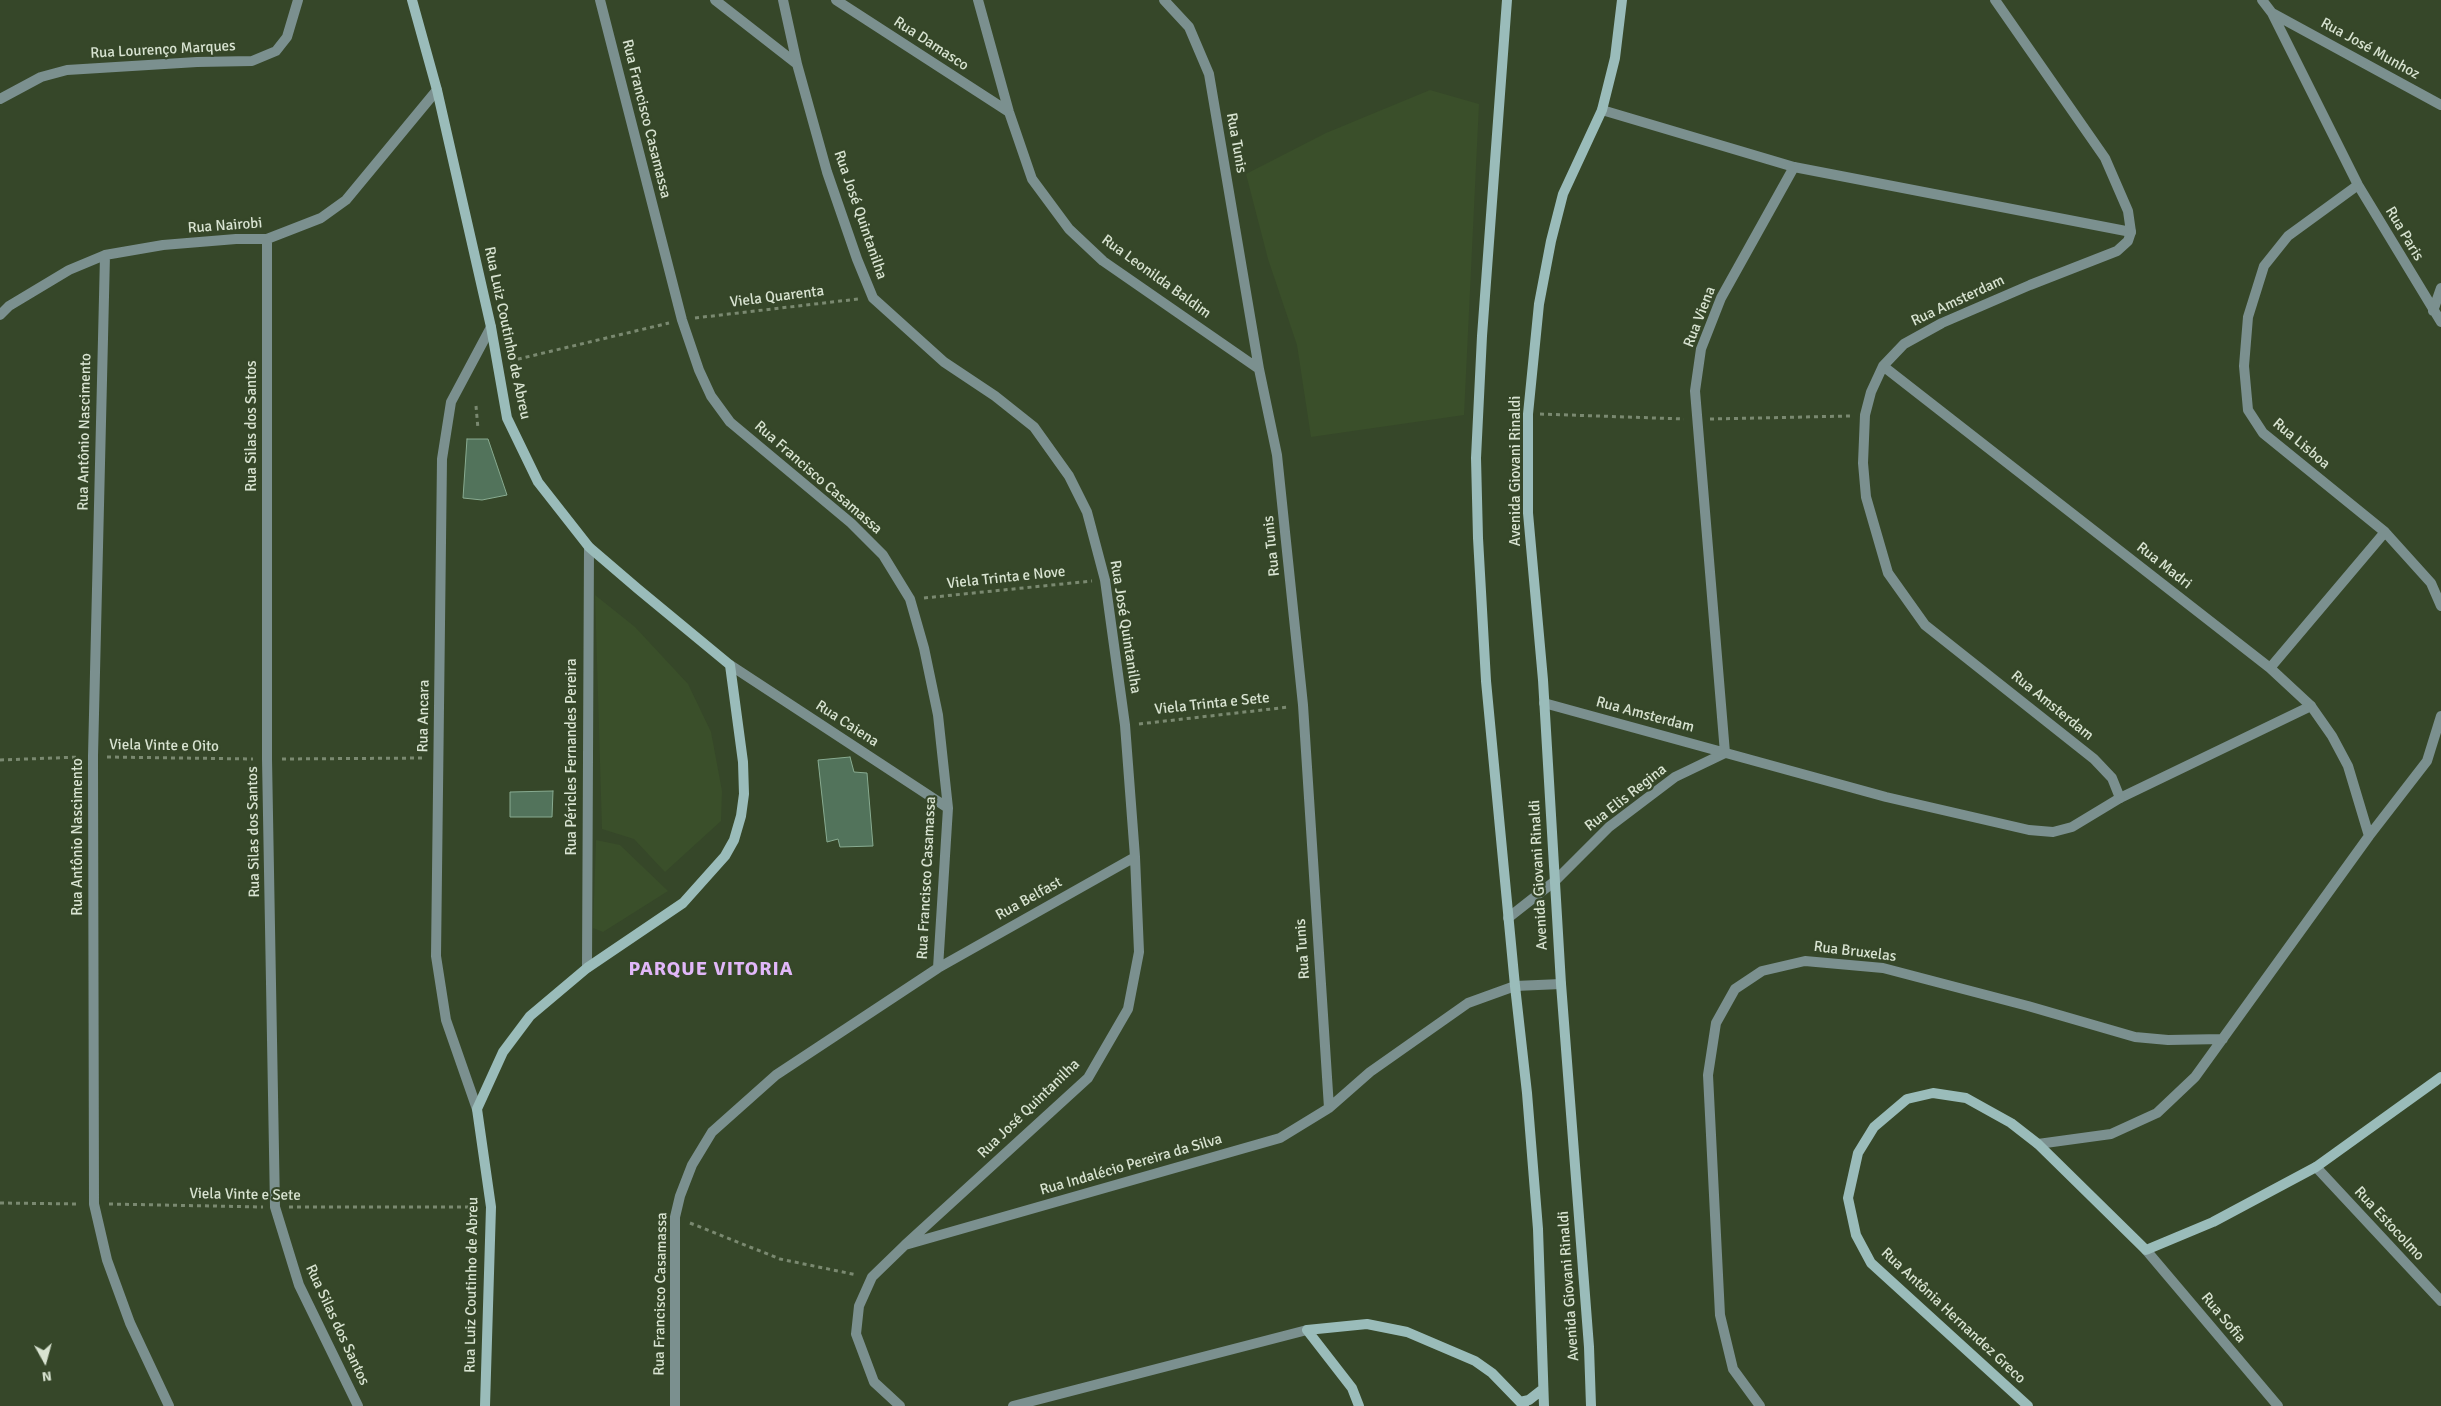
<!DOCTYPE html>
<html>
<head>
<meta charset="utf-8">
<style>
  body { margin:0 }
  #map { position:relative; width:2441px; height:1406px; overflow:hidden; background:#364729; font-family:Signika,sans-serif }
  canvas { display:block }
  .north { position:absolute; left:20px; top:1336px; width:50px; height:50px; -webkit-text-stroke:4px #364729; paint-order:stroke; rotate:173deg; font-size:14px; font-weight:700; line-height:20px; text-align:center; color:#d8e3d1 }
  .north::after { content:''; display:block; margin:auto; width:18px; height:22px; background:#d8e3d1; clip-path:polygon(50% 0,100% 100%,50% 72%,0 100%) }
</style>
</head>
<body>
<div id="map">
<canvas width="2441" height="1406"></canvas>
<div class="north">N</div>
</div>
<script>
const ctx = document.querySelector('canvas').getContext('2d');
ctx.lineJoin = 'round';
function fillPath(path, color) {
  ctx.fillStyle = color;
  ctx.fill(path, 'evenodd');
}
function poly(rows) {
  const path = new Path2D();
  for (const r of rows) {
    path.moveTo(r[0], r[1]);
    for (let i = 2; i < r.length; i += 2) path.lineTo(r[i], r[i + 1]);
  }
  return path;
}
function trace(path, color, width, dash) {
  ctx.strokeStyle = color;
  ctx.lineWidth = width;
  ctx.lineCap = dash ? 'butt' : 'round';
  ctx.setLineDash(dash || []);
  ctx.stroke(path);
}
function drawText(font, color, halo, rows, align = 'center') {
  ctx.font = font + ' Signika,sans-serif';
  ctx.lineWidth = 4.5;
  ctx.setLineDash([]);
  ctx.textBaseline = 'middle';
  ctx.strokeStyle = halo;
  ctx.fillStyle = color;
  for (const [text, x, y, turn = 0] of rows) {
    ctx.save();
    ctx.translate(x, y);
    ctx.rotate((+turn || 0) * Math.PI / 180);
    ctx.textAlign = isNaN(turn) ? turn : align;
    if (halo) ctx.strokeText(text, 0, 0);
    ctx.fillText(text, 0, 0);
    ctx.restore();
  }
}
fillPath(poly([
  [1430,90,1479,104,1464,415,1311,437,1297,345,1268,259,1246,174,1326,133],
  [595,595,635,627,688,684,711,732,722,791,721,821,665,872,634,839,602,829],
  [596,840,620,845,668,891,603,932,593,928]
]), '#3a4f2a');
const building = poly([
  [467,439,488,439,507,495,482,500,463,498,467,439],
  [850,757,854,772,867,773,873,846,840,847,838,839,827,842,818,760,850,757],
  [553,791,552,817,510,817,510,792,553,791]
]);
fillPath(building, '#52735b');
trace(building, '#88ab91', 1);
trace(poly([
  [695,318,858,299],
  [510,361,669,323],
  [476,406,478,429],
  [1540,414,1684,419],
  [1710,419,1851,416],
  [924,598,1092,581],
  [1139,724,1289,707],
  [107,757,253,759],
  [282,759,425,758],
  [0,760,80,757],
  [0,1203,80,1204],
  [109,1204,263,1207],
  [289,1207,478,1207],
  [690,1223,780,1259,857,1275]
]), '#7a8970', 3, [4, 4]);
trace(poly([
  [1794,167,2131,232],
  [2120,798,2311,706]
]), '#7b908f', 10);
trace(poly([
  [600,0,682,320,699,370,711,396,730,422,851,523,883,555,910,599,924,648,938,715,948,808,938,968],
  [715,0,797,64],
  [783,0,797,64,827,172,857,259,873,298,944,362,995,396,1034,427,1069,476,1087,512,1105,580,1125,725,1135,857,1139,952,1128,1009,1088,1078,905,1245],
  [836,0,1009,112],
  [978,0,1009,112,1032,179,1069,229,1103,261,1259,369],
  [1164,0,1189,27,1209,74,1259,369,1277,455,1303,705,1329,1108],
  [2262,0,2272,13,2441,105],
  [2272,13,2358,185,2441,322],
  [0,99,41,77,67,70,197,62,252,61,276,51,287,37,298,0],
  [1602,110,1794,167,1721,298,1701,349,1695,391,1725,753],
  [2358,185,2288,236,2264,266,2248,317,2244,366,2248,410,2263,433,2385,532,2431,583,2441,606],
  [267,239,267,759,275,1207,299,1285,358,1406],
  [105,255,93,756,94,1204,107,1260,130,1323,169,1406],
  [2433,311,2441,288],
  [0,315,9,306,69,270,105,255,163,245,236,239,267,239,321,218,346,200,437,90],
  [1883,366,2270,668,2311,706,2332,736,2348,766,2369,836],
  [730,665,948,808],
  [2270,668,2385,532],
  [1544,703,1886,797,2029,830,2053,832,2072,827,2120,798,2112,778,2094,759,1925,625,1888,573,1866,497,1863,463,1865,415,1871,392,1883,366,1904,344,1942,323,2030,285,2117,251,2128,241,2131,232,2128,211,2105,158,1995,0],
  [1508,918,1555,881,1609,827,1675,777,1725,753],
  [587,968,589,547],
  [477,1109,446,1020,436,956,442,459,451,402,491,327],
  [2038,1144,2111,1134,2157,1113,2195,1077,2369,836,2427,761,2441,716],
  [2316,1167,2441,1301],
  [2146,1250,2278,1406],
  [675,1406,675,1217,680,1196,692,1165,712,1132,776,1075,938,968,1135,857],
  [900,1406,874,1382,856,1334,859,1306,872,1277,905,1245,1280,1138,1329,1108,1370,1072,1468,1003,1515,986,1561,984],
  [1013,1406,1307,1330],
  [1760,1406,1733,1369,1720,1315,1708,1075,1716,1023,1735,989,1762,971,1805,961,1883,968,2028,1006,2135,1037,2168,1040,2223,1039]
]), '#7b908f', 10);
trace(poly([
  [412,0,437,90,491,327,507,418,538,482,589,547,638,589,730,665,743,762,744,794,741,816,734,840,725,856,683,903,587,968,530,1016,503,1052,477,1109,491,1207,485,1406],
  [1507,0,1482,336,1476,458,1478,538,1486,681,1515,986,1527,1093,1538,1229,1544,1406],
  [1307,1330,1367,1324,1407,1332,1475,1361,1492,1373,1524,1406],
  [1307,1330,1352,1388,1359,1406],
  [1520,1402,1529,1400,1543,1389],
  [1591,1406,1589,1347,1561,984,1543,680,1528,513,1528,414,1539,304,1551,241,1563,194,1602,110,1615,58,1622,0],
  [2028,1406,1871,1263,1856,1235,1848,1198,1858,1153,1874,1127,1907,1099,1933,1093,1966,1098,2011,1123,2038,1144,2146,1250,2213,1222,2316,1167,2441,1077]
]), '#9abcba', 10);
drawText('15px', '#d8e3d1', '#364729', [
  ["Rua Damasco",931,44,33],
  ["Rua José Munhoz",2370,49,29],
  ["Rua Lourenço Marques",163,50,-3],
  ["Rua Francisco Casamassa",646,119,76],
  ["Rua Tunis",1236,143,80],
  ["Rua José Quintanilha",860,215,71],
  ["Rua Nairobi",225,226,-4],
  ["Rua Paris",2404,234,59],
  ["Rua Leonilda Baldim",1156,277,36],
  ["Viela Quarenta",777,297,-7],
  ["Rua Amsterdam",1958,301,-25],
  ["Rua Viena",1700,317,-69],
  ["Rua Luiz Coutinho de Abreu",507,333,78],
  ["Rua Silas dos Santos",252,426,-90],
  ["Rua Antônio Nascimento",85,432,-89],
  ["Rua Lisboa",2301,444,40],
  ["Avenida Giovani Rinaldi",1516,471,-90],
  ["Rua Francisco Casamassa",818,478,41],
  ["Rua Tunis",1272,546,-96],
  ["Rua Madri",2164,566,38],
  ["Viela Trinta e Nove",1006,578,-6],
  ["Rua José Quintanilha",1125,627,81],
  ["Viela Trinta e Sete",1212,704,-6],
  ["Rua Amsterdam",2052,706,39],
  ["Rua Amsterdam",1645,715,15],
  ["Rua Ancara",424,716,-89],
  ["Rua Caiena",847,724,33],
  ["Viela Vinte e Oito",164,746,1],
  ["Rua Péricles Fernandes Pereira",572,757,-90],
  ["Rua Elis Regina",1626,798,-38],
  ["Rua Silas dos Santos",254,832,-91],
  ["Rua Antônio Nascimento",78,837,-90],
  ["Avenida Giovani Rinaldi",1539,875,-93],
  ["Rua Francisco Casamassa",927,878,-87],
  ["Rua Belfast",1029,899,-29],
  ["Rua Tunis",1303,949,-94],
  ["Rua Bruxelas",1855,952,7],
  ["Rua José Quintanilha",1029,1109,-44],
  ["Rua Indalécio Pereira da Silva",1131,1165,-16],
  ["Viela Vinte e Sete",245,1195,1],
  ["Rua Estocolmo",2389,1224,47],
  ["Rua Luiz Coutinho de Abreu",472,1285,-89],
  ["Avenida Giovani Rinaldi",1569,1286,-94],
  ["Rua Francisco Casamassa",661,1294,-89],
  ["Rua Antônia Hernandez Greco",1953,1316,43],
  ["Rua Sofia",2223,1318,50],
  ["Rua Silas dos Santos",337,1325,65]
]);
ctx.letterSpacing = '1px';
drawText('bold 20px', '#e1b7f9', '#364729', [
  ["PARQUE VITORIA",711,970]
]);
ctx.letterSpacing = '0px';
</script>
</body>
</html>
